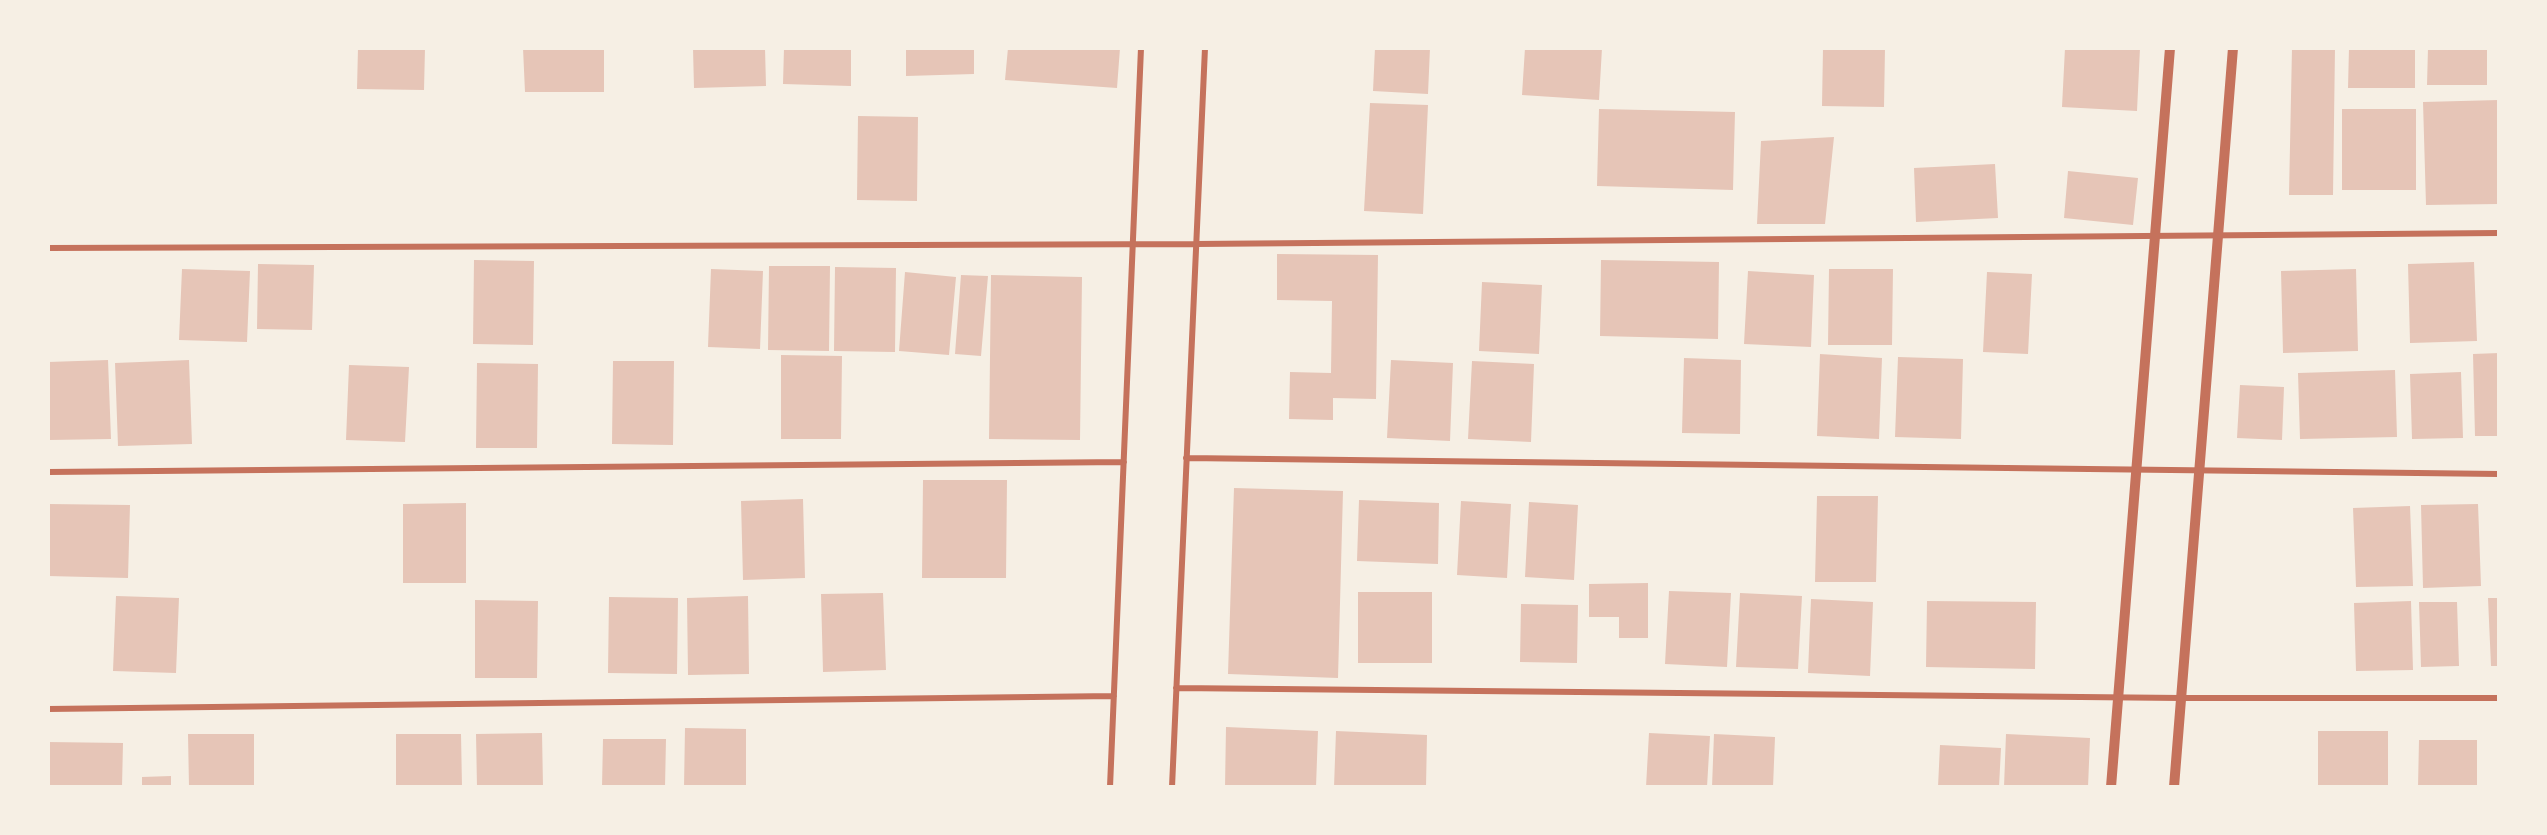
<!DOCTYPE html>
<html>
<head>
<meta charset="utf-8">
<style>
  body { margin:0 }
  #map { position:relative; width:2547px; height:835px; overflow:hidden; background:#f6efe4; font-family:"Noto Serif",serif }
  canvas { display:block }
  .frame { position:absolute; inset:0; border:50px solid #f6efe4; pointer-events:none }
</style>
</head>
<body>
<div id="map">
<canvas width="2547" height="835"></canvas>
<div class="frame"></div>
</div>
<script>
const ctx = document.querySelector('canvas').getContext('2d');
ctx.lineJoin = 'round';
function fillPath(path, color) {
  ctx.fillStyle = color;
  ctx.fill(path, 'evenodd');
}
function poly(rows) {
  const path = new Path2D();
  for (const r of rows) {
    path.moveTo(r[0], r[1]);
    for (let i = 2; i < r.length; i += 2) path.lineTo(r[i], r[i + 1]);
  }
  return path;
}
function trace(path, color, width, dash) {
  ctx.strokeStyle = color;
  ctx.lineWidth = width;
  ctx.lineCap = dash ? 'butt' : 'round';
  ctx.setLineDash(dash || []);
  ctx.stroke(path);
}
fillPath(poly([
  [358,48,425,48,424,90,357,89],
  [523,48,604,48,604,92,525,92],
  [693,48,765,48,766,86,694,88],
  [784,48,851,48,851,86,783,84],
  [906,48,974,48,974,74,906,76],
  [1008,48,1120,48,1117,88,1005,80],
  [1375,48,1430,48,1428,94,1373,91],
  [1525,48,1602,48,1599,100,1522,95],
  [1823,48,1885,48,1884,107,1822,106],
  [2065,48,2140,48,2137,111,2062,107],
  [2292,48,2335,48,2333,195,2289,195],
  [2349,48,2415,48,2415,88,2348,88],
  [2428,48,2487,48,2487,85,2427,85],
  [2499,100,2499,204,2426,205,2423,102],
  [1370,103,1428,105,1423,214,1364,211],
  [1599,109,1735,112,1733,190,1597,186],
  [2342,109,2416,109,2416,190,2342,190],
  [858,116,918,117,917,201,857,200],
  [1834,137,1825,224,1757,224,1761,141],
  [1995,164,1998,218,1916,222,1914,168],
  [2068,171,2138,178,2133,225,2064,218],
  [1277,254,1378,255,1376,399,1333,398,1333,420,1289,419,1290,372,1331,373,1332,301,1277,300],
  [474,260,534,261,533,345,473,344],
  [1601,260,1719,262,1718,339,1600,336],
  [2474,262,2477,341,2410,343,2408,264],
  [258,264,314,265,312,330,257,329],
  [769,266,830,266,829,351,768,350],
  [835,267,896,268,895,352,834,351],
  [182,269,250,271,247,342,179,340],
  [711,269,763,271,760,349,708,347],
  [1829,269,1893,269,1892,345,1828,345],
  [2356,269,2358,351,2283,353,2281,271],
  [1748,271,1814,275,1811,347,1744,344],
  [905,272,956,277,949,355,899,351],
  [1987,272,2032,274,2028,354,1983,352],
  [961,275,988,276,981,356,955,354],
  [991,275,1082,277,1080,440,989,439],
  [1482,282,1542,285,1539,354,1479,351],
  [2499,353,2499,436,2475,436,2473,354],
  [1820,354,1882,358,1879,439,1817,436],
  [781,355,842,356,841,439,781,439],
  [1898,357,1963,359,1961,439,1895,437],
  [1684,358,1741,360,1740,434,1682,433],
  [108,360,111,439,49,440,48,362],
  [189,360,192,444,118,446,115,363],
  [1391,360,1453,363,1450,441,1387,438],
  [613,361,674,361,673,445,612,444],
  [1472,361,1534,364,1531,442,1468,439],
  [477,363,538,364,537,448,476,448],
  [349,365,409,367,405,442,346,440],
  [2395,370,2397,437,2300,439,2298,373],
  [2461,372,2463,438,2412,439,2410,374],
  [2240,385,2284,387,2282,440,2237,438],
  [923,480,1007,480,1006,578,922,578],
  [1234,488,1343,491,1338,678,1228,674],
  [1817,496,1878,496,1876,582,1815,582],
  [803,499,805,578,743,580,741,501],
  [1359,500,1439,503,1438,564,1357,561],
  [1461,501,1511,504,1507,578,1457,575],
  [1529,502,1578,505,1574,580,1525,577],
  [466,503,466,583,403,583,403,504],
  [48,504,130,505,128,578,48,576],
  [2478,504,2481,586,2423,588,2421,505],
  [2410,506,2413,586,2356,587,2353,508],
  [1648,583,1648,638,1619,638,1619,617,1589,617,1589,584],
  [1669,591,1731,593,1727,667,1665,664],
  [1358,592,1432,592,1432,663,1358,663],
  [883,593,886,670,823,672,821,594],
  [1740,593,1802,596,1798,669,1736,667],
  [116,596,179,598,176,673,113,671],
  [748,596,749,674,688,675,687,598],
  [609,597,678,598,677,674,608,673],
  [2488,598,2499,598,2499,666,2491,666],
  [1811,599,1873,602,1870,676,1808,673],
  [475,600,538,601,537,678,475,678],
  [1927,601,2036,602,2035,669,1926,667],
  [2411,601,2413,670,2356,671,2354,603],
  [2419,602,2457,602,2459,666,2421,667],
  [1521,604,1578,605,1577,663,1520,662],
  [1226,727,1318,731,1316,787,1225,787],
  [685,728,746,729,746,787,684,787],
  [1336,731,1427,735,1426,787,1334,787],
  [2318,731,2388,731,2388,787,2318,787],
  [542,733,543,787,477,787,476,734],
  [1649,733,1710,736,1707,787,1646,787],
  [188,734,254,734,254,787,189,787],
  [396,734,461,734,462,787,396,787],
  [1714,734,1775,737,1773,787,1712,787],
  [2006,734,2090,738,2088,787,2004,787],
  [603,739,666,739,665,787,602,787],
  [2419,740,2477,740,2477,787,2418,787],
  [48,742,123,743,122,787,48,787],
  [1940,745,2001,748,1999,787,1938,787],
  [171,776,171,787,142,787,142,777]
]), '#e6c5b7');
trace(poly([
  [48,248,1196,244,2499,233],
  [1186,458,2499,474],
  [48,472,1124,462],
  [1176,688,2181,698,2499,698],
  [48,709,1114,696],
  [1110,787,1141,48],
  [1172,787,1205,48]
]), '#c5725c', 6);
trace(poly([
  [2111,787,2170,48],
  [2174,787,2233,48]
]), '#c5725c', 10);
</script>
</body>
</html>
